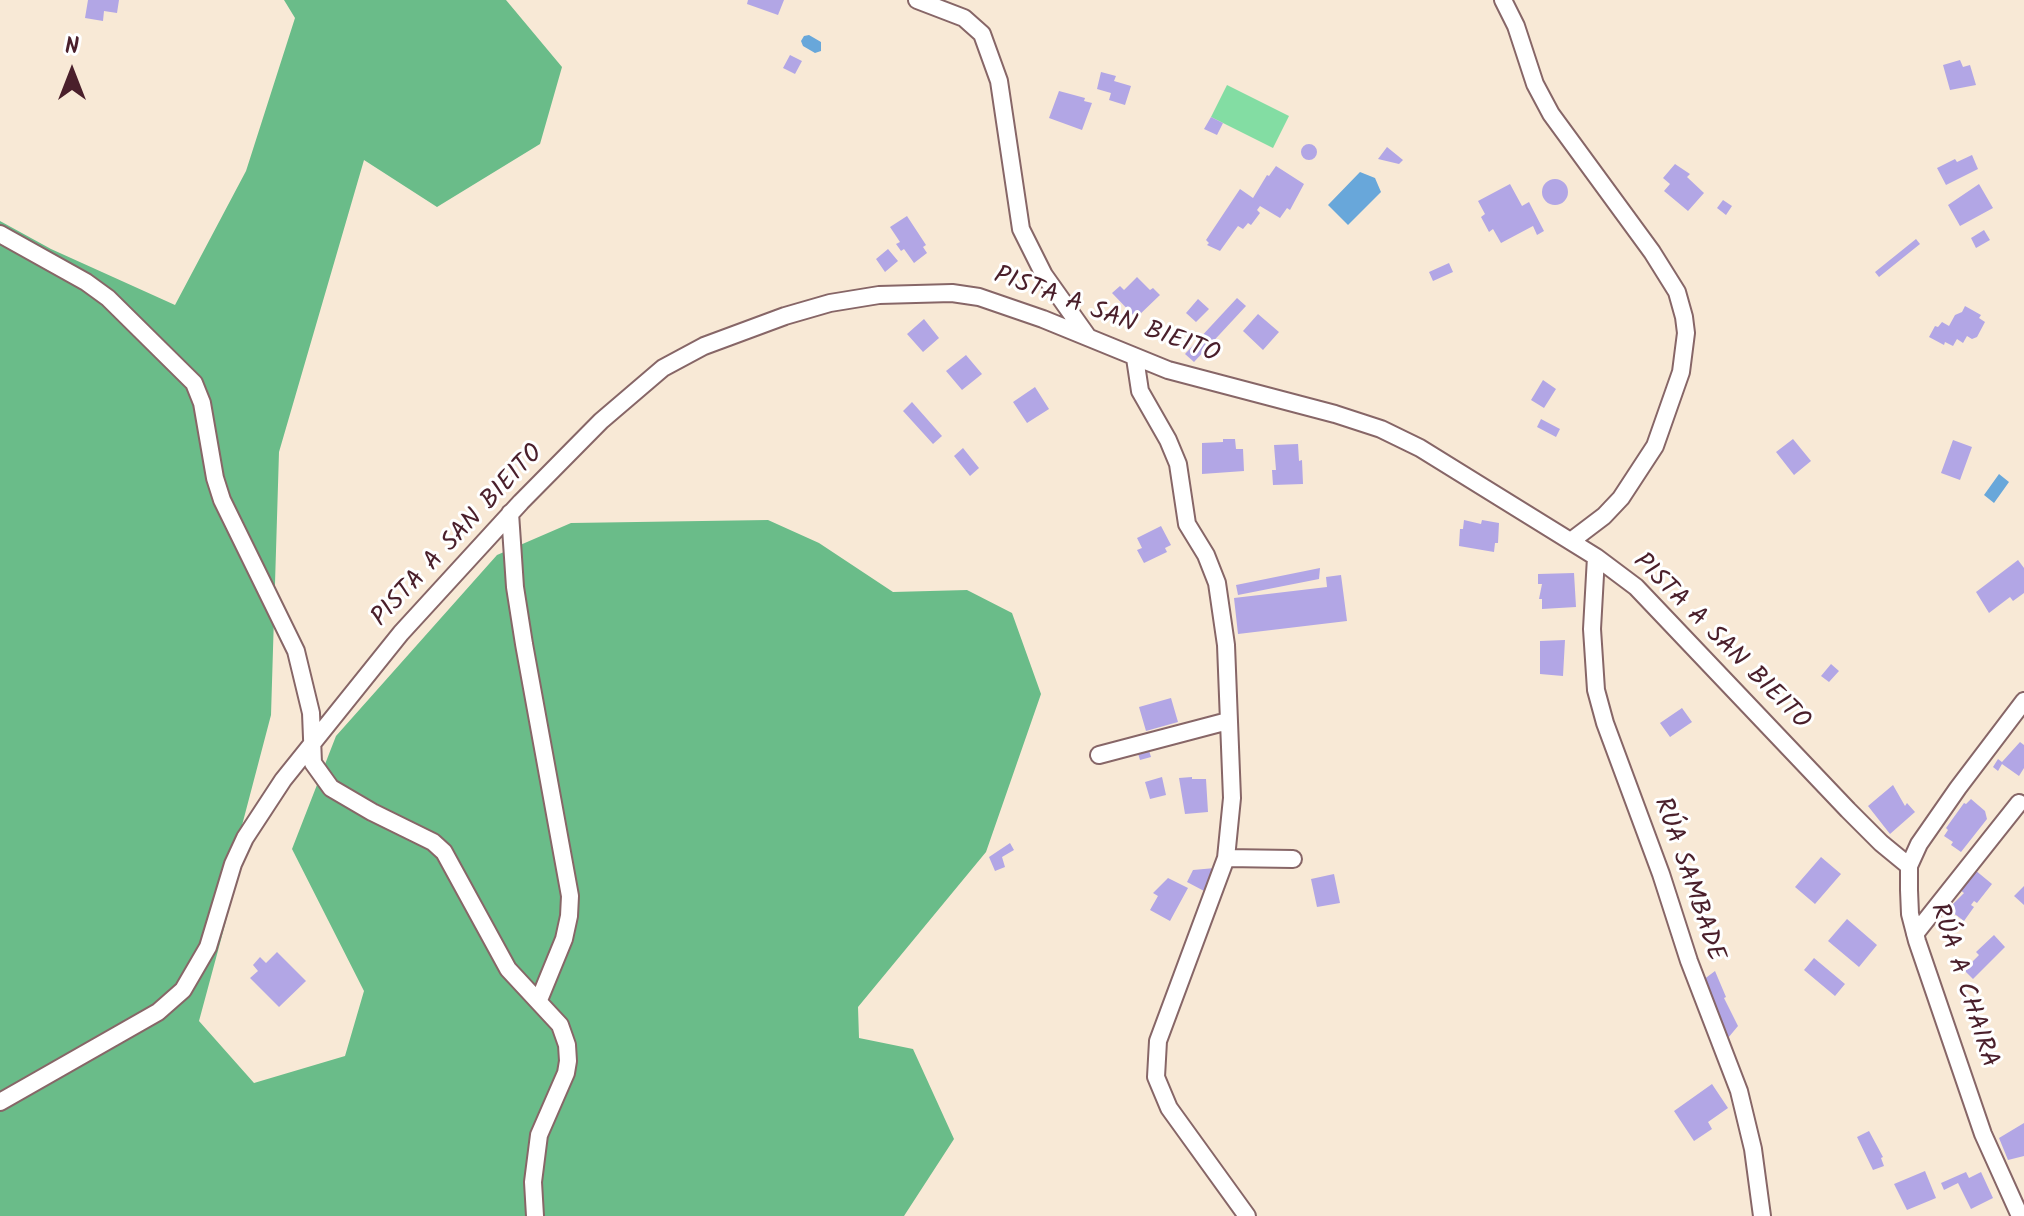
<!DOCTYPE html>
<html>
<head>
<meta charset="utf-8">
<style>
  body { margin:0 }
  #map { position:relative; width:2024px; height:1216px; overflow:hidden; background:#f8e9d6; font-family:Kalam,sans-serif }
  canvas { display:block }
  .north { position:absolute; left:32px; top:32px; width:80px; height:80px; -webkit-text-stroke:6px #fff; paint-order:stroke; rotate:0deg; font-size:22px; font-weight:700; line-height:32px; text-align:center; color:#4a1f2b }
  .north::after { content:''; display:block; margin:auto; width:28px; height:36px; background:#4a1f2b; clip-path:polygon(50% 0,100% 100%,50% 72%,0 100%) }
</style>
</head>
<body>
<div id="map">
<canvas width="2024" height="1216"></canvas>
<div class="north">N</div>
</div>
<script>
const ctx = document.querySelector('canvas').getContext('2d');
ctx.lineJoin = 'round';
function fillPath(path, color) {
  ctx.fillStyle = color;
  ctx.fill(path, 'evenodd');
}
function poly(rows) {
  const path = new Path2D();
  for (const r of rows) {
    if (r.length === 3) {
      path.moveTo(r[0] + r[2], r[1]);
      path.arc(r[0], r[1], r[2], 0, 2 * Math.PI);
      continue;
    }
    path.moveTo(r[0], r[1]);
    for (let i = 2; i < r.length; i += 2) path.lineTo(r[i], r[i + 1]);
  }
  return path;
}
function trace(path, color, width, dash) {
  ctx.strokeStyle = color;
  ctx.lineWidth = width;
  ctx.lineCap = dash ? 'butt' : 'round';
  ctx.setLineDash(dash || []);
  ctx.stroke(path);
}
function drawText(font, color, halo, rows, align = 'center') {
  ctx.font = font + ' Kalam,sans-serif';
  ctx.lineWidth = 6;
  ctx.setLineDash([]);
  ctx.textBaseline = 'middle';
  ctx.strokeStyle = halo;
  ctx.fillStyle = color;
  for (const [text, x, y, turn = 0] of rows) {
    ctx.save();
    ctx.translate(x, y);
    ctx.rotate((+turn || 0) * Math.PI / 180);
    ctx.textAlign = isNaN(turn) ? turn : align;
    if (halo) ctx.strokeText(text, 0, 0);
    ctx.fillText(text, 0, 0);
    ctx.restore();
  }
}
fillPath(poly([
  [1227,85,1289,116,1273,148,1211,117]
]), '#83dda3');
fillPath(poly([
  [284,0,506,0,562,67,540,144,437,207,364,160,279,452,271,715,240,833,233,895,199,1021,254,1083,345,1056,364,991,292,849,336,736,497,555,571,523,768,520,819,543,893,592,967,590,1012,613,1041,694,986,852,858,1007,859,1038,913,1049,954,1139,904,1216,0,1216,0,221,51,249,175,305,246,171,295,18]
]), '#6abc89');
fillPath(poly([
  [804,36,809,35,821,42,821,51,815,53,803,46,801,41],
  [1360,172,1375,178,1381,192,1348,225,1328,205],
  [1999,474,2009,482,1994,503,1984,495]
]), '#68a7da');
fillPath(poly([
  [88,0,119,0,117,13,104,11,103,21,85,18],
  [748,0,784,0,778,15,747,4],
  [790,55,802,61,795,74,783,68],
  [1960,60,1963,67,1970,65,1976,85,1950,90,1943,65],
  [1101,72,1116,76,1114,81,1131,86,1125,105,1109,100,1111,93,1097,89],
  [1059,91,1085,98,1084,101,1092,103,1082,130,1049,118],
  [1211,117,1223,123,1217,135,1204,129],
  [1309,152,8],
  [1387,147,1403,160,1399,164,1378,159],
  [1972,155,1978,169,1946,185,1937,168,1955,159,1957,162],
  [1675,164,1690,174,1687,177,1704,193,1688,211,1664,191,1670,184,1663,178],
  [1276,166,1304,184,1290,210,1287,208,1280,218,1260,206,1257,210,1260,213,1251,225,1248,223,1243,229,1238,226,1220,251,1207,245,1209,243,1206,240,1240,189,1253,198,1267,175,1269,176],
  [1555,192,13],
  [1510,184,1522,206,1529,202,1544,231,1537,235,1533,226,1501,243,1493,229,1489,232,1481,217,1485,214,1478,201],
  [1979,184,1993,208,1960,226,1948,205],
  [1723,200,1732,206,1726,215,1717,208],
  [907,216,926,245,923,247,927,253,914,263,904,249,901,251,896,244,900,242,890,227],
  [1984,230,1990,240,1976,248,1971,238],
  [1916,239,1920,244,1879,277,1875,272],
  [888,249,898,261,885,272,876,259],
  [1449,263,1453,272,1433,281,1429,272],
  [1137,277,1150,290,1153,288,1160,295,1136,318,1112,293,1120,286,1124,290],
  [1237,298,1246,306,1194,362,1185,354],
  [1198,299,1209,309,1196,322,1186,313],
  [1965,306,1981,315,1979,318,1985,322,1977,337,1972,339,1967,336,1963,343,1957,339,1953,346,1945,342,1944,345,1929,337,1935,326,1938,327,1942,322,1949,326,1955,315,1962,312],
  [1258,314,1279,332,1263,350,1243,331],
  [924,319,939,338,923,352,907,334],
  [966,355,982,374,962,390,946,371],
  [1543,380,1556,389,1544,408,1531,400],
  [1035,387,1049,409,1027,423,1013,402],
  [912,402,942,436,933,444,903,411],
  [1541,419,1560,429,1556,437,1537,427],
  [1223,439,1235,439,1236,449,1243,449,1244,471,1202,474,1202,443,1223,442],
  [1793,439,1811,461,1794,475,1776,452],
  [1953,440,1972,447,1960,480,1941,473],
  [1298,444,1299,461,1302,460,1303,484,1273,485,1272,470,1276,470,1274,445],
  [963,448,979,468,970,476,954,456],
  [1464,520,1481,524,1482,520,1499,523,1498,543,1495,543,1494,552,1459,546,1460,529,1463,529],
  [1161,526,1171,545,1165,548,1167,552,1144,563,1137,550,1142,548,1137,538],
  [2018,560,2024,568,2024,593,2013,601,2010,597,1989,613,1976,592],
  [1320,568,1319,579,1238,595,1236,585],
  [1574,573,1576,607,1542,609,1542,599,1539,599,1542,584,1538,584,1538,574],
  [1341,575,1347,621,1238,634,1234,598,1327,587,1326,577],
  [1565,640,1563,676,1540,674,1540,641],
  [1831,664,1839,671,1829,682,1821,676],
  [1171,698,1178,722,1146,731,1139,707],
  [1682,708,1692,722,1670,737,1660,723],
  [2020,742,2024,745,2024,768,2019,776,2002,764,1998,771,1993,767,1998,759,2002,762],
  [1147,744,1151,757,1140,760,1136,747],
  [1162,777,1166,795,1150,799,1145,782],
  [1192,777,1192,779,1206,779,1208,812,1185,814,1179,778],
  [1893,785,1905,806,1907,803,1915,812,1890,834,1868,806],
  [1971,799,1985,811,1987,819,1961,852,1951,845,1953,842,1944,836,1948,830,1946,828,1964,803,1966,804],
  [1010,843,1014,850,1002,857,1005,867,995,871,989,857],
  [1821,857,1841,874,1815,904,1795,887],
  [1215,868,1206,892,1187,882,1193,870],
  [1975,870,1992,884,1977,903,1974,901,1971,905,1974,907,1964,921,1948,909,1964,893,1960,890],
  [1334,874,1340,903,1317,907,1311,879],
  [1168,878,1188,888,1170,921,1150,910,1158,896,1153,893],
  [2024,886,2024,905,2014,896],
  [1847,919,1877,945,1859,967,1828,941],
  [1994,935,2005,947,1973,979,1964,970,1979,955,1976,952],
  [277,952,306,981,279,1007,250,978,258,971,253,965,260,957,266,963],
  [1814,958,1845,984,1835,996,1804,970],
  [1715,971,1726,997,1724,998,1738,1026,1728,1038,1703,980],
  [1712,1084,1728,1108,1708,1122,1712,1129,1694,1141,1674,1111],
  [2024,1123,2024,1156,2008,1160,1999,1138],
  [1869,1131,1883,1157,1881,1158,1884,1166,1873,1170,1857,1137],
  [1925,1171,1936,1198,1907,1210,1894,1184],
  [1966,1172,1969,1178,1981,1172,1993,1198,1971,1209,1958,1183,1944,1190,1941,1183]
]), '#b2a6e5');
const street = poly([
  [917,0,964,18,982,34,999,81,1021,229,1044,275,1088,337],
  [1503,0,1516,26,1535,84,1551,114,1652,252,1677,292,1684,317,1686,333,1681,372,1655,446,1621,498,1604,516,1571,541],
  [0,234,86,282,108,298,194,383,202,403,215,478,222,500,296,651,311,713,313,763,331,788,372,812,433,842,444,852,508,969,560,1025,567,1045,568,1061,566,1073,539,1135,533,1182,535,1216],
  [1135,358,1140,391,1168,440,1178,464,1187,524,1206,555,1217,583,1226,645,1232,798,1226,858,1158,1041,1156,1077,1169,1108,1247,1216],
  [510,513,515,587,524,644,570,896,569,916,564,939,539,1000],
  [1596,557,1592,629,1596,690,1605,723,1661,874,1689,961,1739,1091,1753,1149,1762,1216],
  [1099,755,1228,721],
  [1226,858,1293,859],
  [1915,934,2019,803],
  [0,1102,158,1012,183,990,208,947,233,864,245,838,283,780,401,633,521,502,601,421,663,368,704,346,785,316,830,303,879,295,952,293,979,297,1043,319,1168,370,1335,414,1381,429,1420,448,1596,557,1636,587,1848,810,1881,843,1909,866],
  [2020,1216,1983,1134,1917,941,1910,914,1909,890,1909,866,1919,844,1958,788,2024,701]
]);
trace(street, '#876667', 20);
trace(street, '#fff', 16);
drawText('26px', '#4a1f2b', '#fff', [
  ["PISTA A SAN BIEITO",1106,317,20],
  ["PISTA A SAN BIEITO",459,537,-47],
  ["PISTA A SAN BIEITO",1720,643,45],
  ["RÚA SAMBADE",1687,880,71],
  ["RÚA A CHAIRA",1962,986,72]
]);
</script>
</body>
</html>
